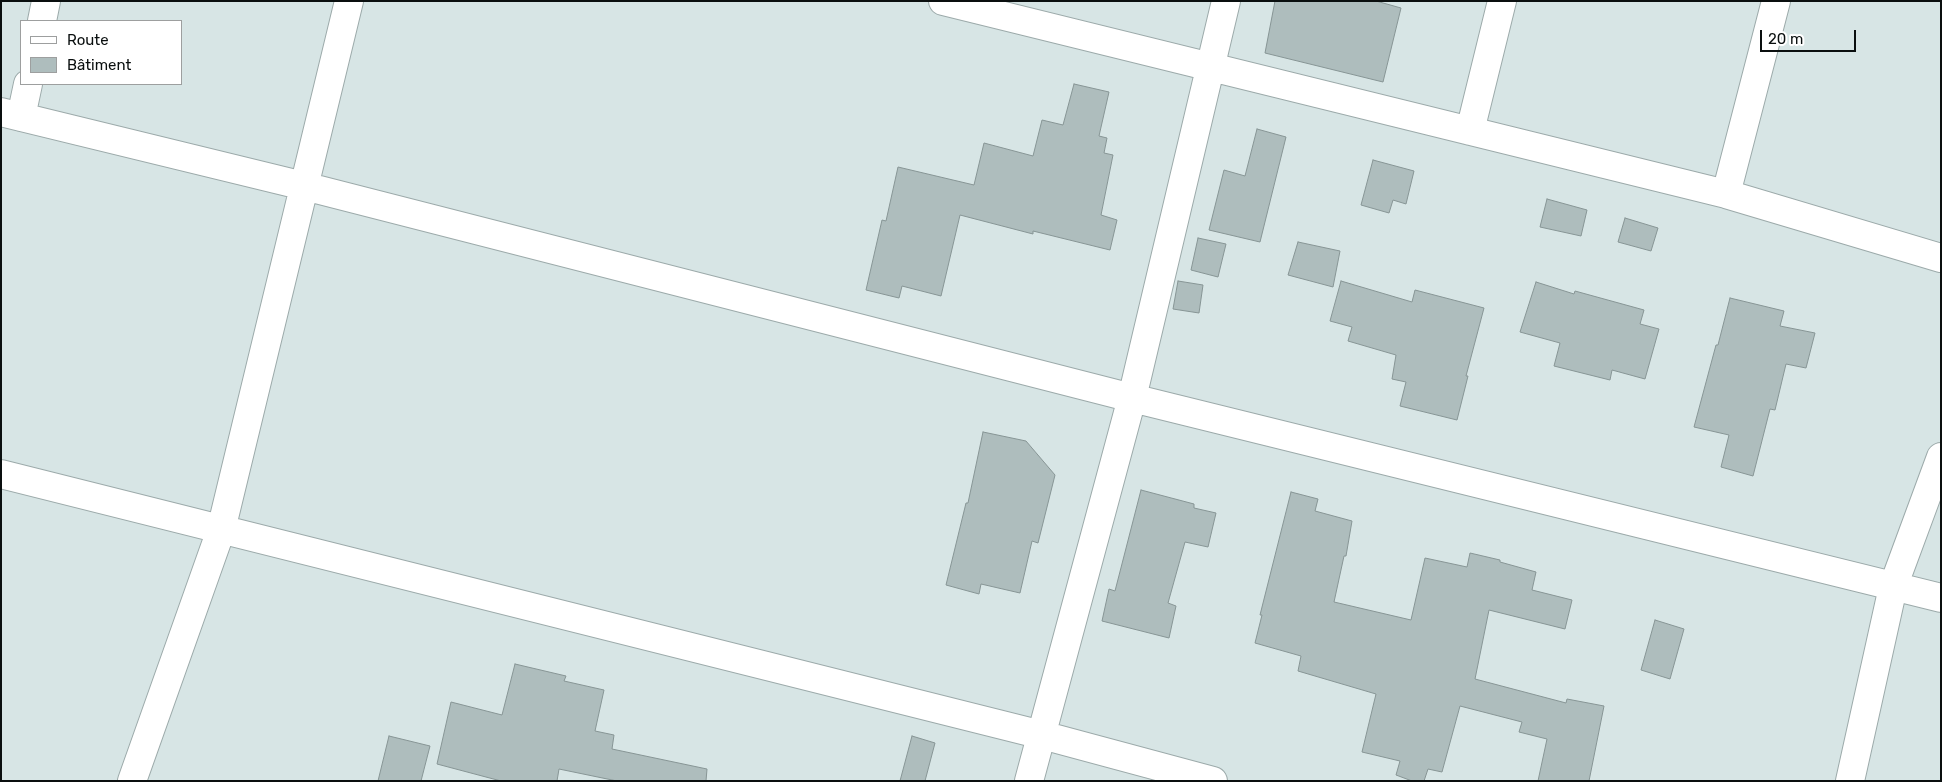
<!DOCTYPE html>
<html>
<head>
<meta charset="utf-8">
<style>
  body { margin:0 }
  #map { position:relative; width:1942px; height:782px; overflow:hidden; background:#d7e5e5; font-family:Rubik,sans-serif }
  canvas { display:block }
  .frame { position:absolute; inset:0; border:2px solid #0a0f0f; pointer-events:none }
  .legend { position:absolute; left:20px; top:20px; width:162px; height:65px; box-sizing:border-box; background:#fff; border:1px solid #9d9f9f; margin:0; padding:6px 9px; list-style:none; font-size:15px; color:#0a0f0f }
  .legend li { display:flex; align-items:center; gap:10px; height:25px }
  .legend b { width:25px; border:1px solid #9d9f9f }
  .scale { position:absolute; left:1760px; top:30px; width:96px; height:22px; box-sizing:border-box; border:2px solid #0a0f0f; border-top:0; padding-left:6px; font-size:15px; line-height:18px; white-space:nowrap; color:#0a0f0f; -webkit-text-stroke:4px #fff; paint-order:stroke }
</style>
</head>
<body>
<div id="map">
<canvas width="1942" height="782"></canvas>
<div class="frame"></div>
<ul class="legend">
<li><b style="height:6px;background:#fff"></b>Route</li>
<li><b style="height:14px;background:#aebdbd"></b>Bâtiment</li>
</ul>
<div class="scale">20 m</div>
</div>
<script>
const ctx = document.querySelector('canvas').getContext('2d');
ctx.lineJoin = 'round';
function fillPath(path, color) {
  ctx.fillStyle = color;
  ctx.fill(path, 'evenodd');
}
function poly(rows) {
  const path = new Path2D();
  for (const r of rows) {
    path.moveTo(r[0], r[1]);
    for (let i = 2; i < r.length; i += 2) path.lineTo(r[i], r[i + 1]);
  }
  return path;
}
function trace(path, color, width, dash) {
  ctx.strokeStyle = color;
  ctx.lineWidth = width;
  ctx.lineCap = dash ? 'butt' : 'round';
  ctx.setLineDash(dash || []);
  ctx.stroke(path);
}
const building = poly([
  [1275,1,1376,1,1401,8,1383,82,1265,53,1275,1],
  [1074,84,1109,92,1099,136,1107,138,1104,153,1113,155,1101,215,1117,220,1110,250,1033,231,1033,234,960,215,941,296,902,286,899,298,866,290,882,220,886,221,898,167,974,185,984,143,1033,156,1042,120,1063,125,1074,84],
  [1257,129,1286,137,1260,242,1209,230,1224,170,1245,176,1257,129],
  [1373,160,1414,171,1406,204,1393,200,1389,213,1361,205,1373,160],
  [1547,199,1587,210,1581,236,1540,227,1547,199],
  [1625,218,1658,228,1651,251,1618,242,1625,218],
  [1198,238,1226,244,1218,277,1191,270,1198,238],
  [1298,242,1340,251,1333,287,1288,275,1298,242],
  [1178,281,1203,285,1199,313,1173,309,1178,281],
  [1341,281,1412,302,1415,290,1484,308,1466,376,1468,376,1457,420,1400,406,1406,382,1392,379,1396,355,1348,341,1352,327,1330,321,1341,281],
  [1536,282,1574,294,1575,291,1644,310,1640,324,1659,329,1645,379,1612,370,1610,380,1554,366,1560,343,1520,332,1536,282],
  [1730,298,1784,311,1780,326,1815,333,1806,368,1786,364,1775,410,1770,409,1753,476,1721,467,1729,435,1694,427,1716,345,1718,345,1730,298],
  [983,432,1026,441,1055,475,1038,543,1032,541,1020,593,981,584,979,594,946,585,966,503,968,503,983,432],
  [1141,490,1194,504,1194,508,1216,513,1208,547,1185,542,1168,603,1176,606,1169,638,1102,621,1109,589,1115,591,1141,490],
  [1291,492,1318,499,1315,511,1352,521,1346,556,1344,556,1334,602,1411,620,1425,558,1467,567,1470,553,1500,560,1500,562,1536,572,1532,590,1572,600,1565,629,1489,610,1475,679,1566,703,1567,699,1604,706,1589,781,1538,781,1547,739,1519,732,1522,722,1460,706,1442,772,1428,769,1424,781,1412,781,1396,775,1400,761,1362,752,1376,694,1298,671,1301,656,1255,643,1262,615,1260,615,1291,492],
  [1655,620,1684,629,1670,679,1641,670,1655,620],
  [515,664,566,676,564,681,604,690,595,731,614,735,612,749,707,769,706,781,617,781,559,769,557,781,501,781,437,764,451,702,502,715,515,664],
  [389,736,430,746,421,781,378,781,389,736],
  [912,736,935,743,925,781,900,781,912,736]
]);
fillPath(building, '#aebdbd');
trace(building, '#879595', 1);
const street = poly([
  [943,1,1726,194,1941,258],
  [42,21,46,1],
  [1,112,304,186,1132,398,1941,598],
  [21,117,28,84],
  [1470,131,1502,1],
  [1726,194,1776,1],
  [1,474,1042,735,1213,781],
  [132,781,221,530,349,1],
  [1029,781,1132,398,1226,1],
  [1850,781,1893,587,1941,457]
]);
trace(street, '#9caaaa', 30);
trace(street, '#fff', 28);
</script>
</body>
</html>
